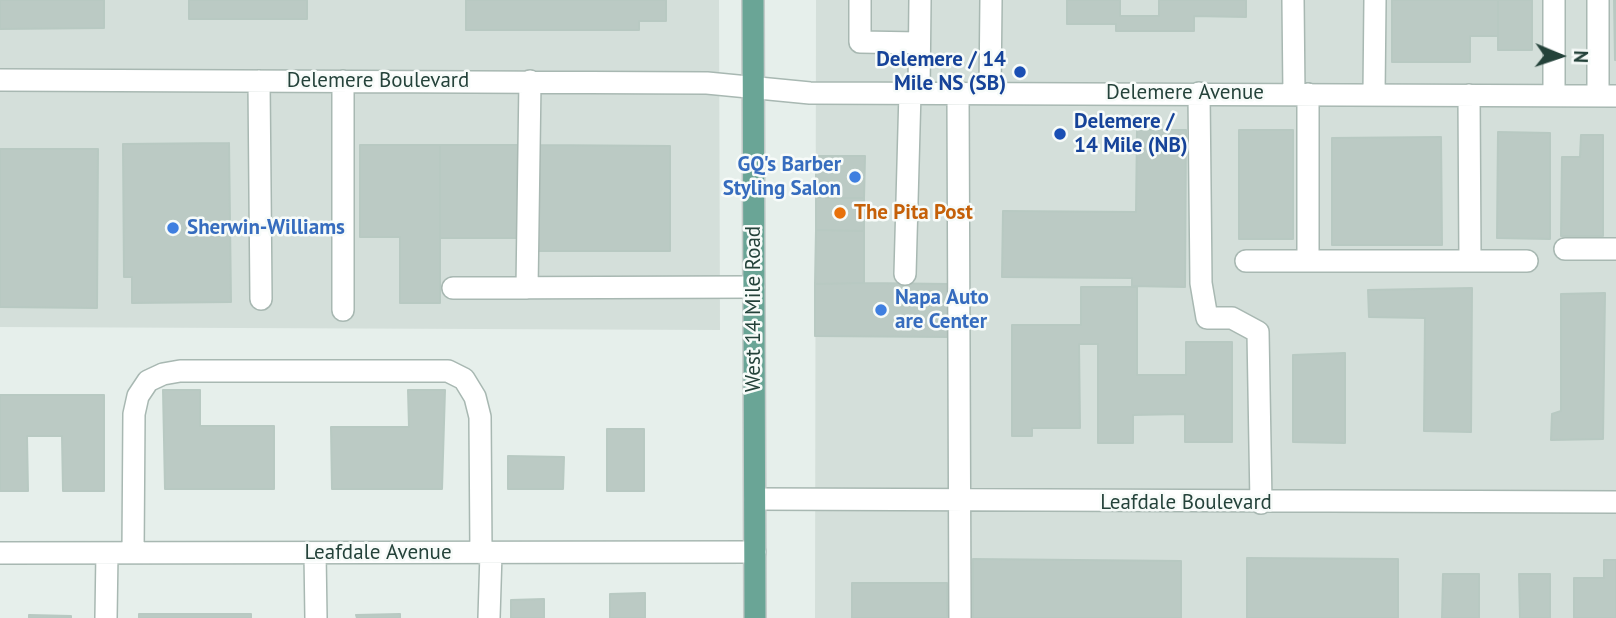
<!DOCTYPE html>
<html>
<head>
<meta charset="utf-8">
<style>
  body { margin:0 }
  #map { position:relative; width:1616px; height:618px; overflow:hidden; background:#e6efeb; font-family:"PT Sans",sans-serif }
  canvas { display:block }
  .north { position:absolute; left:1525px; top:21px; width:70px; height:70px; -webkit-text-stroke:5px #f7fbf9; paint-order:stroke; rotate:92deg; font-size:19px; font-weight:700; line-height:28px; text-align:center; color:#24423a }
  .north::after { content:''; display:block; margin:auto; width:24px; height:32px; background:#24423a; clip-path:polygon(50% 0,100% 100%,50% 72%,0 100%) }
</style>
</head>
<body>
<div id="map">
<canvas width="1616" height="618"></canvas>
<div class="north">N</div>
</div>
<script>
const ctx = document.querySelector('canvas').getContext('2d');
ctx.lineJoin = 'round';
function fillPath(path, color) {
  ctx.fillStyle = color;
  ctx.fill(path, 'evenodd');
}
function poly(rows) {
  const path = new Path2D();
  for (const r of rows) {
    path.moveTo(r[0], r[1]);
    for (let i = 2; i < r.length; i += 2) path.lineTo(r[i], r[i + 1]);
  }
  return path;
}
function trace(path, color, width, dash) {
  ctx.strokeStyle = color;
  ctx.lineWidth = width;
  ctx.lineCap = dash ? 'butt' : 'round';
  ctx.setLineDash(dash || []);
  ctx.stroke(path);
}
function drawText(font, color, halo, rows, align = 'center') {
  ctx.font = font + ' "PT Sans",sans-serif';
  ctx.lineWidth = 5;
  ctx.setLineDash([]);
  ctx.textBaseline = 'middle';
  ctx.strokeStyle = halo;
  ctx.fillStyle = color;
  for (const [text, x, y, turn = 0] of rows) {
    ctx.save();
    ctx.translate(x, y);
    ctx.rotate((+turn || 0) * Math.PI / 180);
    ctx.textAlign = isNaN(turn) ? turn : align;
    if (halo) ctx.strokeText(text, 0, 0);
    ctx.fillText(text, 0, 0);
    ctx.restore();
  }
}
fillPath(poly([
  [0,0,719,0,720,330,0,327],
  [816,0,1616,0,1616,618,815,618]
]), '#d4dfda');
const building = poly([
  [0,0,104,0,104,28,0,29,0,0],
  [189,0,307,0,307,19,189,19,189,0],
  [466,0,666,0,666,21,639,21,639,30,466,30,466,0],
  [1067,0,1120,0,1120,16,1159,16,1159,0,1246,0,1246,17,1194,16,1194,31,1116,31,1116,24,1067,24,1067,0],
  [1392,0,1498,0,1498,36,1470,36,1470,62,1392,62,1392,0],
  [1498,0,1532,0,1532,50,1498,50,1498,0],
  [1614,0,1616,0,1616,60,1615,60,1614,0],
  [1137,130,1186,130,1185,287,1132,286,1132,278,1002,277,1003,211,1136,212,1137,130],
  [1239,130,1293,130,1293,239,1239,239,1239,130],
  [1498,132,1550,133,1550,239,1497,238,1498,132],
  [1581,135,1603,135,1603,236,1561,236,1562,157,1580,157,1581,135],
  [1441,137,1442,245,1332,245,1332,138,1441,137],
  [229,143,231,302,132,303,132,277,124,277,123,144,229,143],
  [360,145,440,145,440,303,400,303,400,237,360,237,360,145],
  [440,145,518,145,518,238,440,238,440,145],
  [537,145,670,146,670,251,536,251,537,145],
  [0,149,98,149,97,308,0,307,0,149],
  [816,156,865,156,864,198,816,198,816,156],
  [816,198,864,198,864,231,816,230,816,198],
  [816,230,864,231,864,283,815,284,816,230],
  [864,283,949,284,949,337,815,336,815,284,864,283],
  [1081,287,1137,287,1137,375,1186,375,1186,342,1232,342,1232,442,1185,442,1185,414,1133,415,1133,443,1098,443,1098,344,1079,344,1080,428,1032,428,1032,436,1012,436,1012,325,1081,325,1081,287],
  [1472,288,1471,432,1424,431,1425,318,1369,317,1368,290,1472,288],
  [1605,293,1603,439,1551,440,1552,414,1561,411,1561,294,1605,293],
  [1345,353,1345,443,1293,442,1293,355,1345,353],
  [163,390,200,390,200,426,274,426,274,489,165,489,163,390],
  [408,390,445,390,442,489,332,489,331,427,409,427,408,390],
  [0,395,104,395,104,491,63,491,62,436,27,436,28,491,0,491,0,395],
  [607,429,644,429,644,491,607,491,607,429],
  [508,456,564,457,563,489,508,489,508,456],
  [1247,558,1398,559,1398,618,1247,618,1247,558],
  [973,559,1181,561,1181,618,973,618,973,559],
  [1604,560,1616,560,1616,618,1574,618,1574,578,1604,578,1604,560],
  [1443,574,1479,574,1479,618,1442,618,1443,574],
  [1519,574,1550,574,1550,618,1520,618,1519,574],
  [852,583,947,583,947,618,852,618,852,583],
  [645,593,645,618,610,618,610,594,645,593],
  [544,599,544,618,511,618,511,600,544,599],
  [139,614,251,614,251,618,139,618,139,614],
  [400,614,400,618,357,618,356,615,400,614],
  [29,615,71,616,71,618,29,618,29,615]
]);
fillPath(building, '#bbcac4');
trace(building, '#b8c9c2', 2);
const minor = poly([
  [860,0,860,42,919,43],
  [1293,0,1294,94],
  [1554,0,1554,95],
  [1598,0,1598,96],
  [0,80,707,83,810,93,1616,96],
  [259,81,261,299],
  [919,92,920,0],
  [958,92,960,618],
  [990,92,991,0],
  [1199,93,1201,283,1207,318,1232,318,1258,332,1261,503],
  [1374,94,1375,0],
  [1469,95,1470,261],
  [1565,249,1616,249],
  [1246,261,1527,261],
  [1308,261,1308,94],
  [905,274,910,92],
  [453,288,754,287],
  [527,288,530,81],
  [343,310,343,81],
  [755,499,1616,502],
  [0,553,755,552],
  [133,553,134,414,138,396,148,381,163,374,180,371,448,371,464,379,475,397,480,417,481,553],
  [315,553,316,618],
  [106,618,107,553],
  [489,618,491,553]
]);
const major = poly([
  [753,0,755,618]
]);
trace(minor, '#a8b8b2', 24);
trace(major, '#c2cac8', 24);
trace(minor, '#fff', 21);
trace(major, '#6aa596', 21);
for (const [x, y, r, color] of [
  [1020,72,7,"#1a4fb4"],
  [1060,134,7,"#1a4fb4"],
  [855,177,7,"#3f7fe0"],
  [840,213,7,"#e8710a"],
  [173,228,7,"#3f7fe0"],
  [881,310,7,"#3f7fe0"]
]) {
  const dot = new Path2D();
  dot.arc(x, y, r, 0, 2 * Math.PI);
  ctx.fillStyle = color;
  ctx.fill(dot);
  trace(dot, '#f7fbf9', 2.5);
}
drawText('bold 21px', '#164399', '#f7fbf9', [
  ["Delemere / 14",1006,60],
  ["Mile NS (SB)",1006,84],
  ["Delemere /",1074,122,"left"],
  ["14 Mile (NB)",1074,146,"left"]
], 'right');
drawText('21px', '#24423a', '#f7fbf9', [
  ["Delemere Boulevard",378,81],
  ["Delemere Avenue",1185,93],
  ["West 14 Mile Road",754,309,-90],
  ["Leafdale Boulevard",1186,503],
  ["Leafdale Avenue",378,553]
]);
drawText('bold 21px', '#366cbe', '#f7fbf9', [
  ["GQ's Barber",841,165,"right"],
  ["Styling Salon",841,189,"right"],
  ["Sherwin-Williams",187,228],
  ["Napa Auto",895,298],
  ["are Center",895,322]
], 'left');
drawText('bold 21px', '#c56008', '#f7fbf9', [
  ["The Pita Post",854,213]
], 'left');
</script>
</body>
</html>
